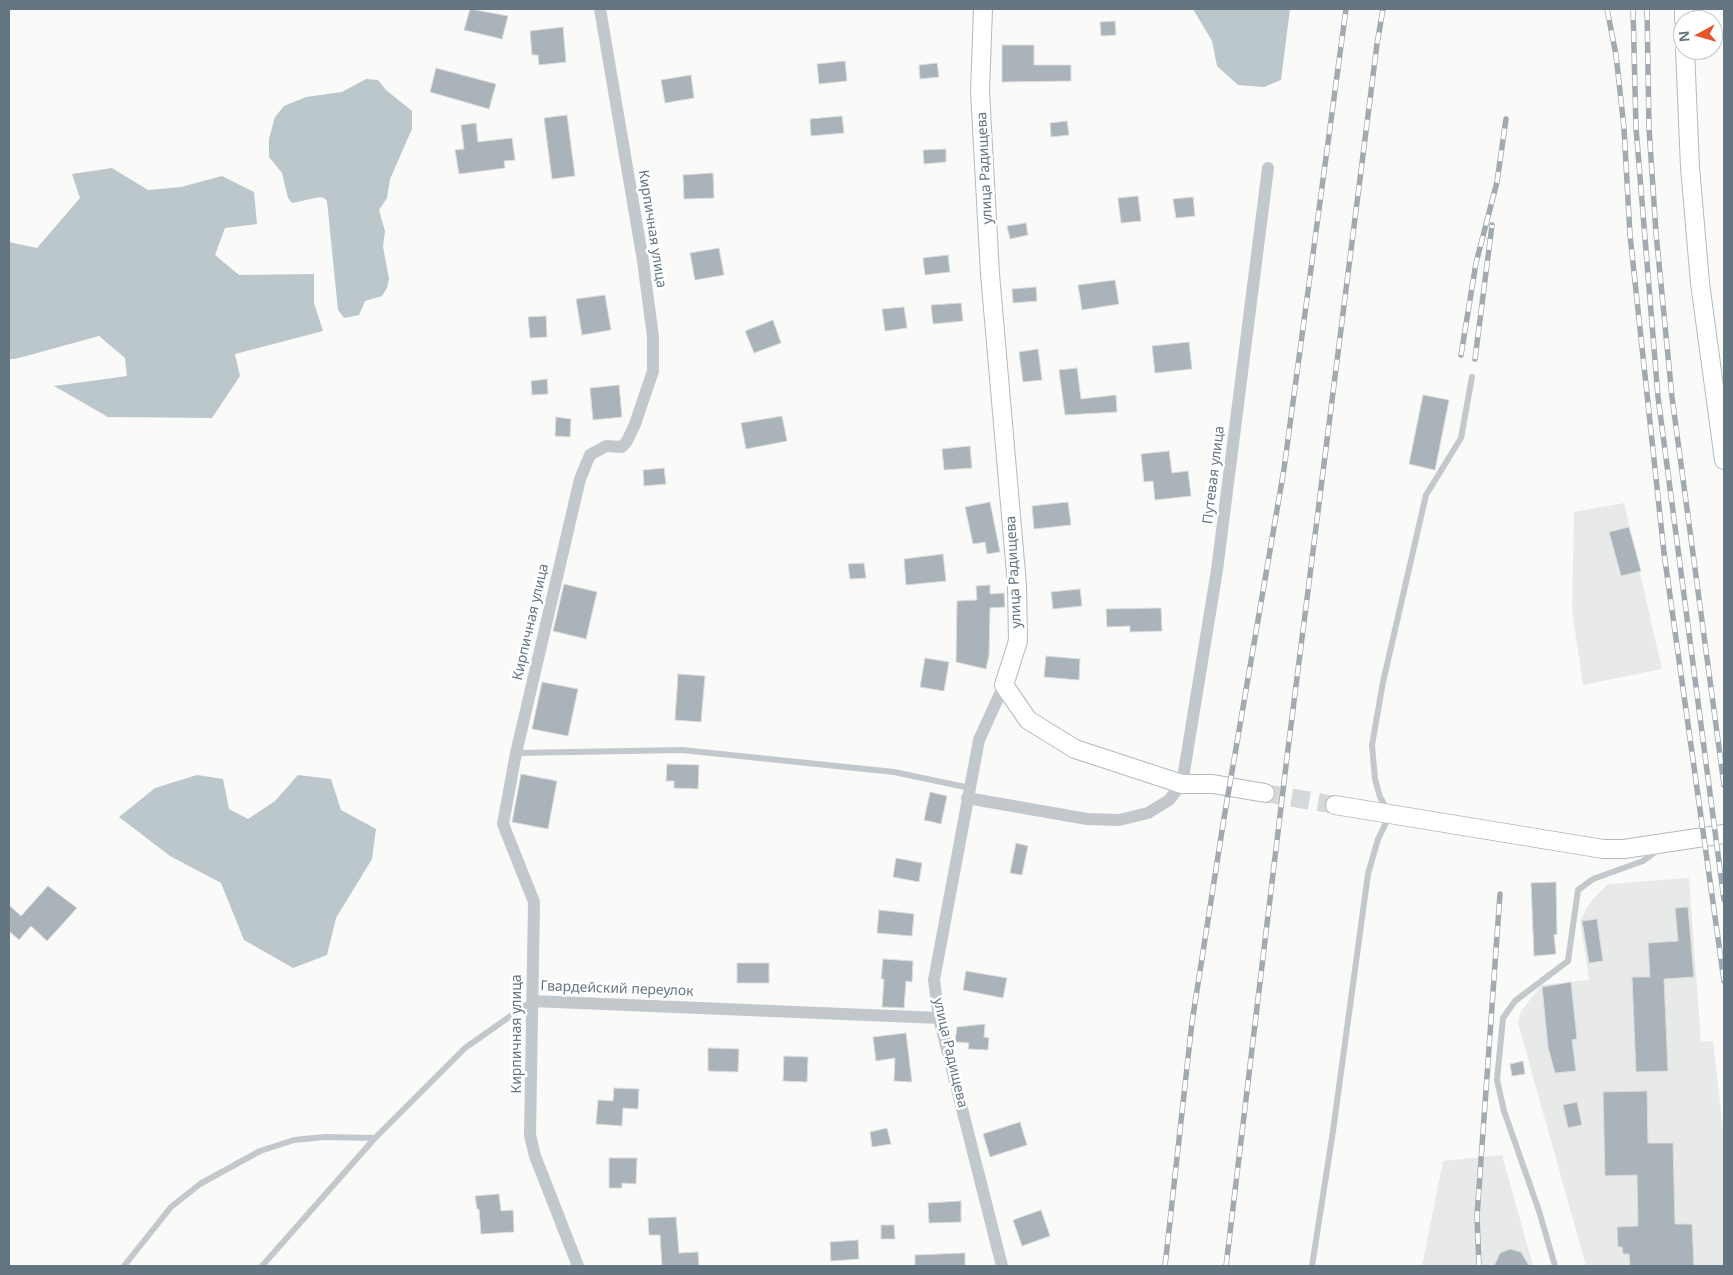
<!DOCTYPE html>
<html>
<head>
<meta charset="utf-8">
<style>
  body { margin:0 }
  #map { position:relative; width:1733px; height:1275px; overflow:hidden; background:#fafaf8; font-family:"Noto Sans",sans-serif }
  canvas { display:block }
  .frame { position:absolute; inset:0; border:10px solid #657683; pointer-events:none }
  .north { position:absolute; left:1673px; top:10px; width:50px; height:50px; box-sizing:border-box; background:#fff; border:1px solid #c1c8cd; border-radius:50%; rotate:264deg; font-size:14px; font-weight:700; line-height:20px; text-align:center; color:#657683 }
  .north::after { content:''; display:block; margin:auto; width:18px; height:22px; background:#e4572e; clip-path:polygon(50% 0,100% 100%,50% 72%,0 100%) }
</style>
</head>
<body>
<div id="map">
<canvas width="1733" height="1275"></canvas>
<div class="frame"></div>
<div class="north">N</div>
</div>
<script>
const ctx = document.querySelector('canvas').getContext('2d');
ctx.lineJoin = 'round';
function fillPath(path, color) {
  ctx.fillStyle = color;
  ctx.fill(path, 'evenodd');
}
function poly(rows) {
  const path = new Path2D();
  for (const r of rows) {
    path.moveTo(r[0], r[1]);
    for (let i = 2; i < r.length; i += 2) path.lineTo(r[i], r[i + 1]);
  }
  return path;
}
function trace(path, color, width, dash) {
  ctx.strokeStyle = color;
  ctx.lineWidth = width;
  ctx.lineCap = dash ? 'butt' : 'round';
  ctx.setLineDash(dash || []);
  ctx.stroke(path);
}
function drawText(font, color, halo, rows, align = 'center') {
  ctx.font = font + ' "Noto Sans",sans-serif';
  ctx.lineWidth = 5;
  ctx.setLineDash([]);
  ctx.textBaseline = 'middle';
  ctx.strokeStyle = halo;
  ctx.fillStyle = color;
  for (const [text, x, y, turn = 0] of rows) {
    ctx.save();
    ctx.translate(x, y);
    ctx.rotate((+turn || 0) * Math.PI / 180);
    ctx.textAlign = isNaN(turn) ? turn : align;
    if (halo) ctx.strokeText(text, 0, 0);
    ctx.fillText(text, 0, 0);
    ctx.restore();
  }
}
fillPath(poly([
  [1624,503,1662,669,1583,685,1572,610,1574,512],
  [1689,878,1701,1042,1713,1041,1724,1139,1724,1266,1586,1266,1518,1023,1521,1011,1542,985,1589,980,1580,920,1591,901,1608,884],
  [1502,1155,1533,1266,1422,1266,1443,1161]
]), '#e8e9e9');
fillPath(poly([
  [1193,9,1290,9,1281,80,1264,87,1238,85,1217,66,1212,41],
  [366,79,378,80,386,90,412,111,412,129,390,179,387,198,379,210,385,231,383,247,389,279,387,288,382,296,365,301,359,315,344,318,338,310,327,201,324,198,320,197,292,203,288,198,282,173,269,157,269,139,275,117,284,106,306,97,342,92],
  [112,168,148,190,181,187,222,176,254,192,257,224,225,228,215,255,239,275,314,274,314,303,323,331,235,354,240,376,212,418,108,417,54,386,127,376,125,358,99,336,15,359,9,359,9,242,37,248,80,198,72,174],
  [197,775,223,779,229,809,248,819,275,801,298,775,331,779,341,810,376,829,372,859,336,918,327,955,293,968,244,940,221,883,170,856,119,817,155,788]
]), '#bbc7cb');
const building = poly([
  [470,9,508,16,502,39,464,30,470,9],
  [1115,21,1116,35,1101,36,1100,22,1115,21],
  [563,27,566,62,539,65,538,55,532,55,530,31,563,27],
  [1002,45,1034,45,1034,65,1071,65,1071,81,1002,82,1002,45],
  [845,61,847,81,819,84,817,64,845,61],
  [937,63,939,77,920,79,919,65,937,63],
  [436,68,496,84,489,109,430,92,436,68],
  [691,75,694,98,665,103,661,80,691,75],
  [567,115,575,176,552,179,544,118,567,115],
  [842,116,844,133,811,136,810,119,842,116],
  [1067,121,1069,135,1051,137,1050,123,1067,121],
  [476,123,478,142,512,138,515,160,504,161,505,168,459,174,455,150,464,149,461,125,476,123],
  [946,149,946,162,924,164,923,150,946,149],
  [713,173,714,198,684,199,683,175,713,173],
  [1138,196,1141,221,1121,223,1118,198,1138,196],
  [1193,197,1195,216,1176,218,1173,199,1193,197],
  [1026,223,1028,235,1010,239,1007,226,1026,223],
  [719,248,724,275,695,280,690,253,719,248],
  [948,255,950,272,925,275,923,258,948,255],
  [1115,280,1119,304,1082,310,1078,285,1115,280],
  [1036,287,1037,301,1013,303,1012,289,1036,287],
  [605,295,611,330,582,335,576,299,605,295],
  [961,303,963,321,933,324,931,305,961,303],
  [904,307,907,328,885,331,882,309,904,307],
  [546,316,547,337,530,338,528,317,546,316],
  [773,320,781,343,754,353,745,331,773,320],
  [1189,342,1192,369,1155,373,1152,346,1189,342],
  [1038,349,1042,380,1023,382,1019,352,1038,349],
  [1077,368,1081,399,1116,395,1117,412,1065,415,1059,370,1077,368],
  [547,379,548,394,532,395,531,381,547,379],
  [619,385,622,417,593,420,590,388,619,385],
  [1423,395,1449,400,1435,470,1409,464,1423,395],
  [782,416,787,441,746,449,741,423,782,416],
  [556,417,571,419,570,437,555,436,556,417],
  [970,446,972,468,944,470,942,449,970,446],
  [1169,451,1172,473,1188,471,1191,496,1155,500,1153,481,1144,482,1141,454,1169,451],
  [664,468,666,484,644,486,643,470,664,468],
  [990,502,1000,552,987,554,985,542,973,544,965,507,990,502],
  [1068,502,1071,525,1034,529,1032,506,1068,502],
  [1629,527,1641,571,1621,576,1609,532,1629,527],
  [943,554,946,581,906,585,904,559,943,554],
  [864,563,866,578,850,579,848,564,864,563],
  [564,584,597,592,586,639,553,631,564,584],
  [990,585,990,594,1004,593,1005,607,990,608,989,655,986,669,956,662,957,601,977,600,976,586,990,585],
  [1080,589,1082,606,1053,609,1051,592,1080,589],
  [1161,608,1162,631,1130,632,1130,626,1107,627,1106,609,1161,608],
  [1046,656,1080,659,1079,680,1044,677,1046,656],
  [925,658,949,662,944,691,920,687,925,658],
  [678,674,705,676,701,722,675,720,678,674],
  [542,682,578,689,568,736,532,729,542,682],
  [667,764,699,765,698,789,674,788,674,781,666,781,667,764],
  [521,774,557,781,548,829,512,822,521,774],
  [930,792,947,796,941,824,924,820,930,792],
  [1016,843,1028,846,1022,875,1010,873,1016,843],
  [896,858,922,863,919,882,893,877,896,858],
  [1556,882,1557,934,1554,935,1556,954,1534,956,1531,883,1556,882],
  [48,886,77,908,47,941,31,926,19,940,9,931,9,905,21,916,48,886],
  [1688,907,1694,977,1664,979,1668,1071,1636,1072,1632,977,1650,977,1648,943,1678,941,1675,908,1688,907],
  [879,910,914,914,912,936,877,933,879,910],
  [1597,919,1603,961,1589,963,1582,921,1597,919],
  [883,959,913,961,912,982,906,981,904,1008,882,1007,884,979,881,979,883,959],
  [737,963,769,963,769,983,737,983,737,963],
  [966,971,1007,978,1003,998,963,990,966,971],
  [1571,982,1577,1039,1572,1040,1576,1071,1555,1073,1548,1047,1542,987,1571,982],
  [985,1024,984,1037,989,1038,988,1050,968,1049,969,1043,955,1042,957,1027,985,1024],
  [906,1033,912,1082,894,1081,895,1058,876,1061,873,1037,906,1033],
  [708,1048,739,1049,738,1072,708,1071,708,1048],
  [784,1056,808,1057,807,1082,783,1081,784,1056],
  [1523,1061,1525,1074,1512,1076,1510,1064,1523,1061],
  [614,1088,639,1089,638,1109,623,1108,622,1126,596,1124,598,1100,613,1101,614,1088],
  [1647,1091,1648,1143,1673,1143,1675,1224,1692,1224,1694,1266,1630,1266,1629,1254,1623,1254,1622,1247,1618,1247,1617,1227,1638,1226,1637,1175,1605,1176,1603,1092,1647,1091],
  [1577,1102,1582,1125,1568,1128,1563,1105,1577,1102],
  [1020,1122,1027,1145,990,1157,983,1134,1020,1122],
  [887,1128,891,1144,872,1147,870,1132,887,1128],
  [609,1158,637,1158,636,1184,622,1183,622,1188,609,1188,609,1158],
  [499,1194,501,1211,513,1210,514,1232,481,1234,479,1209,477,1209,475,1196,499,1194],
  [961,1201,961,1222,929,1223,928,1203,961,1201],
  [1041,1210,1050,1236,1022,1246,1013,1220,1041,1210],
  [676,1217,679,1253,698,1252,699,1266,662,1266,660,1235,649,1235,648,1218,676,1217],
  [881,1225,894,1225,895,1239,881,1239,881,1225],
  [858,1240,859,1259,831,1261,830,1242,858,1240],
  [1510,1249,1521,1252,1529,1266,1494,1266,1500,1253,1510,1249],
  [965,1253,965,1266,915,1266,915,1255,965,1253]
]);
fillPath(building, '#aab3b9');
trace(building, '#dcdcda', 1);
trace(poly([
  [1265,793,1335,805]
]), '#d5d9db', 18, [18, 9]);
const secondary = poly([
  [983,9,980,91,990,274,1017,585,1018,641,1004,685,1028,720,1075,749,1182,784,1213,784,1265,793],
  [1684,9,1684,20],
  [1685,50,1690,167,1700,283,1724,460],
  [1335,805,1603,849,1624,849,1724,834]
]);
trace(secondary, '#b3babf', 20);
trace(poly([
  [516,753,682,750,894,772,970,788],
  [124,1266,171,1207,200,1184,260,1151,294,1140,325,1137,375,1138,465,1048,532,1001],
  [262,1266,375,1138],
  [1312,1266,1333,1131,1368,874,1378,839,1390,815,1380,797,1375,779,1372,745,1383,682,1426,495,1461,438,1472,377],
  [1555,1266,1539,1211,1504,1111,1497,1080,1503,1018,1515,1001,1568,961,1578,890,1593,879,1643,861,1659,849]
]), '#c3c8cc', 6);
trace(poly([
  [967,798,1087,819,1119,820,1148,813,1169,800,1182,784,1217,570,1268,168],
  [532,1001,939,1018],
  [578,1266,535,1156,530,1135,534,902,503,824,516,753,580,479,590,455,606,446,622,447,627,441,635,424,653,371,653,337,643,261,600,9],
  [1002,1266,939,1018,934,980,979,740,1004,685]
]), '#c3c8cc', 12);
trace(secondary, '#fff', 18);
const rail = poly([
  [1607,9,1616,55,1624,128,1630,235,1664,553,1724,981],
  [1633,9,1636,128,1658,397,1724,900],
  [1647,9,1649,128,1656,233,1672,397,1724,785],
  [1461,355,1476,263,1497,182,1506,119],
  [1475,359,1492,225],
  [1165,1266,1192,1022,1224,818,1284,469,1346,9],
  [1226,1266,1287,757,1377,44,1383,9],
  [1479,1266,1477,1216,1500,894]
]);
trace(rail, '#a2aab0', 5.5);
trace(rail, '#fff', 4, [11]);
drawText('14px', '#657683', '#fff', [
  ["улица Радищева",985,168,-93],
  ["Кирпичная улица",652,229,81],
  ["Путевая улица",1214,475,-83],
  ["улица Радищева",1014,572,-93],
  ["Кирпичная улица",531,622,-77],
  ["Гвардейский переулок",617,989,2],
  ["Кирпичная улица",517,1034,-90],
  ["улица Радищева",950,1053,77]
]);
</script>
</body>
</html>
